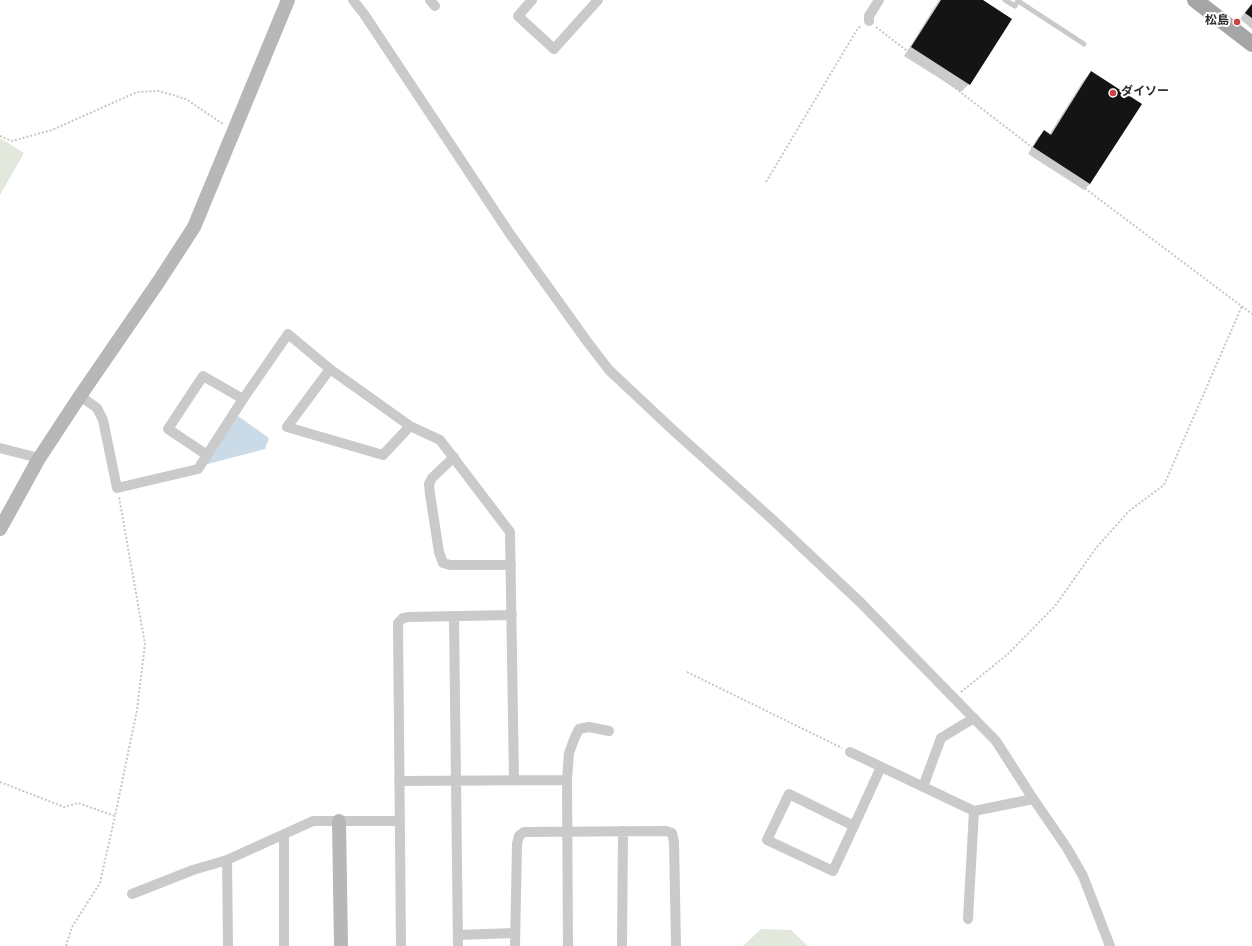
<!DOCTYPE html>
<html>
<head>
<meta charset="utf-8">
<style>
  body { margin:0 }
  canvas { display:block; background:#fff }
</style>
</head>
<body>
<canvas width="1252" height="946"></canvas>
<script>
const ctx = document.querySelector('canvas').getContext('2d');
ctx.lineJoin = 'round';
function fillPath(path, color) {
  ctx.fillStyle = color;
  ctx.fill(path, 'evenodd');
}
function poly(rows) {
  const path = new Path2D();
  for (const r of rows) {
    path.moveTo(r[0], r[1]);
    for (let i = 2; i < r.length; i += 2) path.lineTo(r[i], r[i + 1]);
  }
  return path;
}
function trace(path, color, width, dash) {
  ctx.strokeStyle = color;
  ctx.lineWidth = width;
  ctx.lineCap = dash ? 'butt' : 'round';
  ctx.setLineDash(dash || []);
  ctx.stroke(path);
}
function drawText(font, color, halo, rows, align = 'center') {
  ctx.font = font + ' Overpass,"Noto Sans JP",sans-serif';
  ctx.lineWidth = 4;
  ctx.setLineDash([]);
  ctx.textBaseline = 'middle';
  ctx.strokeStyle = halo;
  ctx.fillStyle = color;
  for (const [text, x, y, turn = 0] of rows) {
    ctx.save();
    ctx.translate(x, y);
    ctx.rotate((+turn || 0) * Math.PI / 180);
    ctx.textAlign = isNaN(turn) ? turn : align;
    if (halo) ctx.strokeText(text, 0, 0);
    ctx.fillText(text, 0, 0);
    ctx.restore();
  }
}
fillPath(poly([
  [0,138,24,153,0,195],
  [761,929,791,930,808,946,743,946]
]), '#e2e8dc');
fillPath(poly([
  [238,416,269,438,265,449,204,465]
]), '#cadae6');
fillPath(poly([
  [939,0,981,0,969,84,961,92,904,56],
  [1252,3,1252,29,1240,19],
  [1092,72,1090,184,1084,190,1028,154,1038,137,1044,131,1049,135,1083,81]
]), '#0003');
fillPath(poly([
  [941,0,983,0,1012,19,970,85,911,47],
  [1252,4,1252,18,1245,13],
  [1091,71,1142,104,1090,184,1033,147,1044,130,1051,135]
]), '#141414');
trace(poly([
  [876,27,1099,199,1252,314],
  [0,136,12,141,52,130,137,92,159,91,186,99,223,124],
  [766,182,858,28,861,26],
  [687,672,842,748],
  [961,692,1008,654,1055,606,1096,548,1129,511,1164,485,1242,306],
  [0,782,64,807,78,803,115,816,137,710,145,644,119,497],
  [66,946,72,927,100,883,115,816]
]), '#c7c7c7', 2, [2, 2]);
trace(poly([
  [1005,0,1015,6,1018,1,1084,44]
]), '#cacaca', 5);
trace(poly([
  [353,0,364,14,510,234,586,340,609,370,674,431,773,520,861,603,996,741,1030,794,1067,848,1083,876,1110,946],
  [430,0,435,6],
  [532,0,518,16,554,49,598,0],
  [869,21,869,16,879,0],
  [330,369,287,427,383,455,410,426],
  [80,396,97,408,103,420,117,488,198,469,243,399,288,334,330,369,410,426,440,440,510,532,514,780],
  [0,448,39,458],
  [207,455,168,429,203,376,243,399],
  [454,457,432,478,429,484,430,494,439,552,443,563,450,565,511,565],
  [454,616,458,946],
  [850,752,974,811,1033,799],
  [399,781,567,780],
  [923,787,941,738,974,718],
  [854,826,789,794,767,840,833,871,854,826,881,767],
  [284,834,284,946],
  [227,860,228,946],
  [132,894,193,870,227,860,313,821,400,821],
  [968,919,974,811],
  [458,935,515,933],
  [401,946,398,623,403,618,409,617,512,615],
  [515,946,517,844,519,836,524,832,666,831,672,833,674,842,676,946],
  [568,946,567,780,569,753,575,737,579,729,589,727,609,731],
  [622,946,623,831]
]), '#cacaca', 10);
trace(poly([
  [0,529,38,460,80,396,159,281,194,227,288,0],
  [339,821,341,946]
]), '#b7b7b7', 14);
trace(poly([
  [1195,0,1252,44]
]), '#a5a5a5', 16);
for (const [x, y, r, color] of [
  [1237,22,4,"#ce4446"],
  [1113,93,4,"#ce4446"]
]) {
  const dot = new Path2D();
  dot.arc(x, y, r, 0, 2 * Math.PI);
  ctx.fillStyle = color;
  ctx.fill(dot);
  trace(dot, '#fff', 1.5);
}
drawText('bold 12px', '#2d2d2d', '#fff', [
  ["松島",1229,22],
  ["ダイソー",1121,93,"left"]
], 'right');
</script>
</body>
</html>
